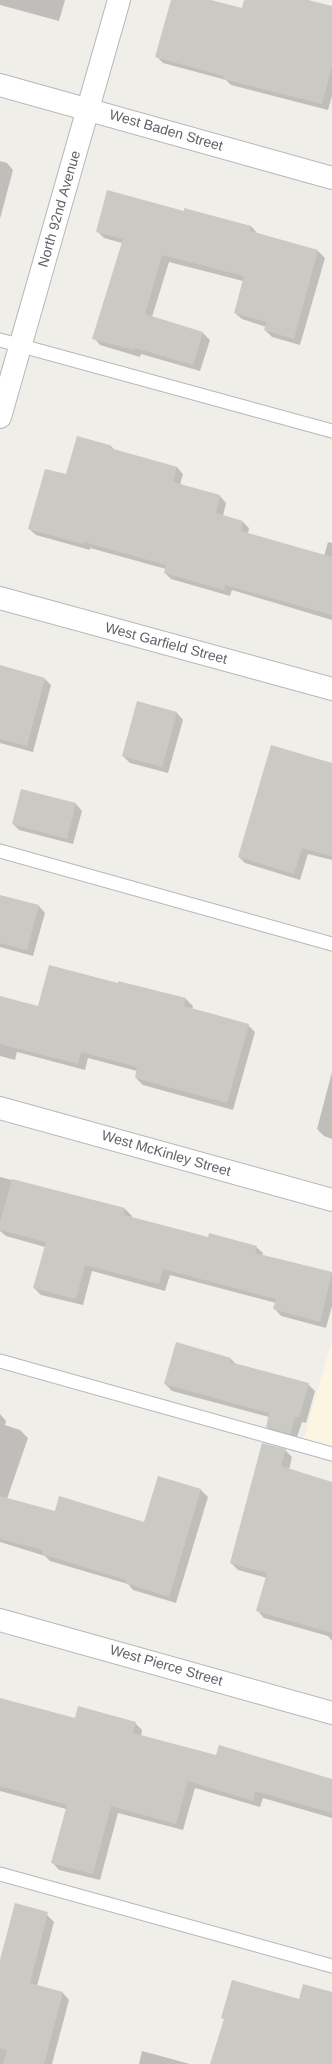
<!DOCTYPE html>
<html>
<head>
<meta charset="utf-8">
<style>
  body { margin:0 }
  canvas { display:block; background:#f0eee8 }
</style>
</head>
<body>
<canvas width="332" height="2064"></canvas>
<script>
const ctx = document.querySelector('canvas').getContext('2d');
ctx.lineJoin = 'round';
function fillPath(path, color) {
  ctx.fillStyle = color;
  ctx.fill(path, 'evenodd');
}
function poly(rows) {
  const path = new Path2D();
  for (const r of rows) {
    path.moveTo(r[0], r[1]);
    for (let i = 2; i < r.length; i += 2) path.lineTo(r[i], r[i + 1]);
  }
  return path;
}
function trace(path, color, width, dash) {
  ctx.strokeStyle = color;
  ctx.lineWidth = width;
  ctx.lineCap = dash ? 'butt' : 'round';
  ctx.setLineDash(dash || []);
  ctx.stroke(path);
}
function drawText(font, color, halo, rows, align = 'center') {
  ctx.font = font + ' Helvetica,sans-serif';
  ctx.lineWidth = 3;
  ctx.setLineDash([]);
  ctx.textBaseline = 'middle';
  ctx.strokeStyle = halo;
  ctx.fillStyle = color;
  for (const [text, x, y, turn = 0] of rows) {
    ctx.save();
    ctx.translate(x, y);
    ctx.rotate((+turn || 0) * Math.PI / 180);
    ctx.textAlign = isNaN(turn) ? turn : align;
    if (halo) ctx.strokeText(text, 0, 0);
    ctx.fillText(text, 0, 0);
    ctx.restore();
  }
}
fillPath(poly([
  [332,1341,332,1450,303,1441]
]), '#fcf5e1');
fillPath(poly([
  [0,0,65,0,59,21,0,5],
  [172,0,208,0,243,9,245,0,304,0,332,7,332,96,328,110,231,85,226,80,163,63,156,56],
  [0,161,7,163,13,170,0,219],
  [184,212,251,226,257,233,318,251,325,258,300,345,272,337,265,330,266,327,242,319,235,313,243,281,169,262,152,317,203,333,210,340,200,371,141,354,140,357,100,345,94,338,122,243,104,238,97,231],
  [110,445,115,450,177,467,183,474,180,485,220,496,226,503,223,516,243,522,249,528,248,534,324,556,328,542,332,543,332,620,232,590,230,596,171,579,165,573,166,569,90,548,90,550,36,535,29,529,67,476],
  [0,666,45,679,51,685,33,752,0,743],
  [138,703,177,713,183,720,168,773,130,763,123,756],
  [332,767,332,860,308,854,300,880,245,863,239,857],
  [22,790,76,804,82,811,73,844,19,830,13,824],
  [0,896,39,906,45,913,33,956,0,947],
  [119,984,186,999,193,1006,192,1009,248,1025,255,1032,233,1110,143,1085,136,1078,137,1071,88,1058,85,1070,17,1052,15,1060,0,1056,0,997,38,1007],
  [332,1072,332,1139,324,1136,317,1129],
  [0,1177,125,1209,132,1216,131,1218,209,1238,256,1247,263,1253,262,1256,332,1273,332,1306,326,1328,281,1316,275,1309,276,1303,170,1275,165,1291,92,1271,83,1305,41,1295,34,1288,45,1247,6,1236,0,1231],
  [177,1343,231,1359,236,1364,308,1384,315,1391,306,1423,302,1422,296,1440,273,1433,267,1427,269,1417,172,1391,165,1384],
  [0,1414,6,1421,5,1425,20,1430,28,1438,7,1499,55,1512,145,1523,159,1477,201,1490,208,1497,176,1603,133,1590,128,1584,50,1561,45,1556,0,1542],
  [262,1444,285,1450,292,1457,289,1470,332,1483,332,1641,328,1636,264,1618,257,1610,267,1578,238,1570,231,1563],
  [0,1699,76,1719,135,1723,142,1730,141,1736,217,1757,332,1780,332,1818,263,1798,260,1807,195,1788,183,1830,118,1813,100,1880,59,1870,52,1862,66,1809,0,1791],
  [16,1906,47,1915,54,1922,37,1986,63,1993,69,2000,52,2064,0,2064,0,1964],
  [142,2051,190,2064,139,2064]
]), '#0003');
fillPath(poly([
  [171,0,211,0,242,8,244,0,308,0,332,6,332,66,322,104,223,79,224,76,155,57],
  [107,190,184,211,184,208,251,226,250,231,318,250,294,339,264,330,267,322,234,313,244,276,162,255,145,314,203,332,193,365,135,348,134,350,92,339,123,239,96,232],
  [77,436,110,445,110,448,177,467,173,482,220,495,216,513,243,521,241,531,332,557,332,615,225,585,224,590,164,573,166,565,84,542,83,544,28,529,45,469,66,474],
  [0,665,45,678,27,746,0,739],
  [137,701,177,712,162,767,122,756],
  [271,745,332,763,332,856,302,848,294,874,238,857],
  [21,789,76,803,67,839,12,824],
  [0,895,39,905,27,950,0,943],
  [49,965,118,983,118,981,186,998,184,1006,249,1024,227,1103,135,1078,137,1067,81,1052,78,1064,0,1044,0,996,38,1006],
  [12,1179,125,1208,124,1215,208,1237,209,1233,257,1246,255,1253,332,1272,320,1322,273,1309,276,1299,163,1269,159,1284,85,1265,76,1299,33,1288,46,1242,0,1230,0,1223],
  [176,1342,231,1358,230,1362,309,1383,299,1418,295,1417,290,1434,266,1427,269,1413,164,1384],
  [262,1443,286,1449,281,1466,332,1482,332,1633,256,1611,267,1573,230,1563],
  [158,1476,201,1489,169,1597,125,1583,126,1580,42,1554,43,1550,0,1539,0,1496,55,1511,59,1496,144,1522],
  [0,1698,75,1718,78,1706,136,1722,133,1733,216,1755,219,1745,332,1779,332,1813,255,1791,253,1801,188,1781,176,1824,111,1806,93,1874,51,1863,67,1805,0,1786],
  [15,1903,48,1912,30,1983,63,1992,44,2064,3,2064,7,2050,0,2048,0,1960],
  [232,1980,299,1999,303,1984,332,1992,332,2064,210,2064,224,2019,221,2018]
]), '#cbc9c4');
const lane = poly([
  [0,340,332,431],
  [0,851,332,944],
  [0,1361,332,1454],
  [0,1874,332,1966]
]);
const street = poly([
  [0,85,332,178],
  [0,417,119,0],
  [0,598,332,689],
  [0,1108,332,1200],
  [0,1620,332,1713]
]);
trace(lane, '#b5b7bb', 15);
trace(street, '#b5b7bb', 24);
trace(lane, '#fff', 13);
trace(street, '#fff', 22);
drawText('14px', '#5f6267', '#fff', [
  ["West Baden Street",166,131,16],
  ["North 92nd Avenue",60,209,-74],
  ["West Garfield Street",166,644,15],
  ["West McKinley Street",166,1154,16],
  ["West Pierce Street",166,1666,16]
]);
</script>
</body>
</html>
